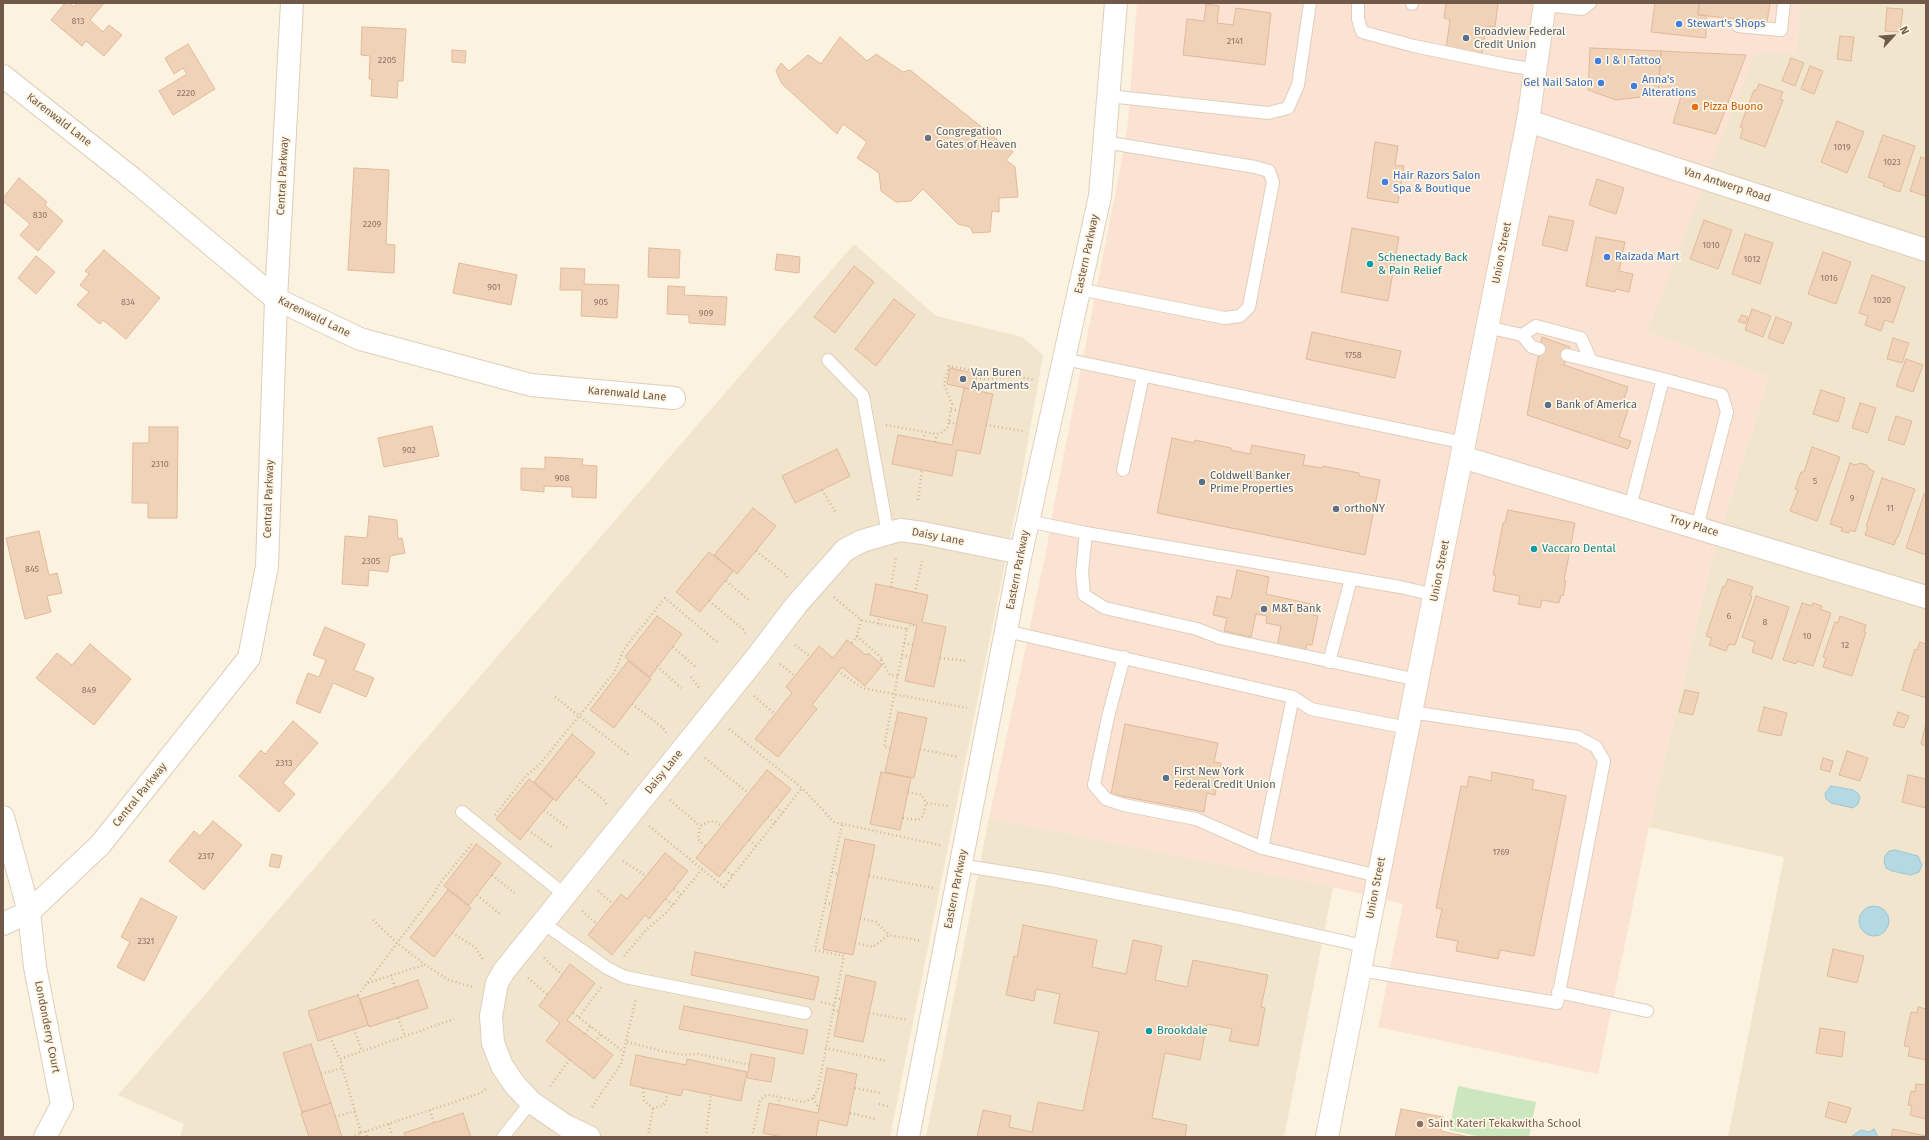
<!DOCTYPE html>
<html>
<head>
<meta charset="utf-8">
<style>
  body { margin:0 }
  #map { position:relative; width:1929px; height:1140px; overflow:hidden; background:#fbf2df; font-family:"Fira Sans",sans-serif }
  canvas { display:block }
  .frame { position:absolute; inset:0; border:4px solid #705948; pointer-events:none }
  .north { position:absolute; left:1873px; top:16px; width:40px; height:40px; -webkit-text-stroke:3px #fff6e4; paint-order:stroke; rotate:64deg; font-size:11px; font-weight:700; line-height:16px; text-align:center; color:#705948 }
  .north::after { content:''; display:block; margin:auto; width:14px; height:18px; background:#705948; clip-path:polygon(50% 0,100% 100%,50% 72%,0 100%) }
</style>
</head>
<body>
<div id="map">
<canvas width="1929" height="1140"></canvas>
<div class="frame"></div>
<div class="north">N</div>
</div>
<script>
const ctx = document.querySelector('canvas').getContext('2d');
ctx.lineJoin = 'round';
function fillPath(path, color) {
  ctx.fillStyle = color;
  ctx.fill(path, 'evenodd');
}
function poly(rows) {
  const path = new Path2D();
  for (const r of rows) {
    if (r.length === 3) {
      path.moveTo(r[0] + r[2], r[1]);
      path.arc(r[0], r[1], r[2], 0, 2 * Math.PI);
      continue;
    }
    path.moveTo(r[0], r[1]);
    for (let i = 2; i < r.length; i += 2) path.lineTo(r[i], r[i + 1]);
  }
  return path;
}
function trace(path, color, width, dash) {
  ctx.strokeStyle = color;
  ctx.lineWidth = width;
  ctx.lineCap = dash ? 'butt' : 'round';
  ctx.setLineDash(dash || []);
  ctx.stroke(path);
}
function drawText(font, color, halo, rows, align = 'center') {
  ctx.font = font + ' "Fira Sans",sans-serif';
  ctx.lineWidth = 3.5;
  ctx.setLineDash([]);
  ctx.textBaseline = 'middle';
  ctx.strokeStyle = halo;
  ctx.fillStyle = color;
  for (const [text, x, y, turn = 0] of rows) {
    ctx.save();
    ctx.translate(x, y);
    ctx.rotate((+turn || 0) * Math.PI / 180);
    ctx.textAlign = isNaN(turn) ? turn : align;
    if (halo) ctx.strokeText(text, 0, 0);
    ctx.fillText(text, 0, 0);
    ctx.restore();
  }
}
fillPath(poly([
  [1800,3,1926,3,1926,1137,1728,1137,1784,857,1649,827,1712,558,1769,377,1647,332,1754,53,1796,54],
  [854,244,936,316,1022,337,1043,355,1018,498,890,1137,180,1137,184,1124,118,1095],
  [989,818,1333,887,1284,1137,926,1137]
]), '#f2e5ce');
fillPath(poly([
  [1137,3,1800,3,1796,54,1754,54,1647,332,1769,377,1712,558,1649,827,1598,1074,1378,1027,1403,904,1333,887,989,818,1047,547,1054,505,1120,170,1128,123]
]), '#fbe2d3');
fillPath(poly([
  [1458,1086,1536,1102,1529,1137,1481,1137,1449,1130]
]), '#cce7bf');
const water = poly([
  [1831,786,1853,790,1858,793,1860,798,1858,804,1853,808,1831,803,1826,799,1825,793,1831,786],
  [1895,850,1918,856,1922,865,1919,872,1911,875,1892,871,1886,868,1884,862,1885,856,1889,851,1895,850],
  [1874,921,15],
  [1874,1129,1878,1137,1851,1137,1861,1130,1869,1132,1874,1129]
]);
fillPath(water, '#b5d9e3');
trace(water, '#9bc7d5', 1);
const building = poly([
  [65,3,70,3,74,7,77,3,104,3,90,20,103,32,109,25,122,35,104,56,86,41,82,46,51,20,65,3],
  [1446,3,1498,3,1495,27,1486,26,1482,53,1446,49,1450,20,1444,18,1446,3],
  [1655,3,1699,3,1698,15,1706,15,1706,38,1651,32,1655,3],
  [1699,3,1770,3,1767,22,1698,15,1699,3],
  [1206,4,1219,6,1217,23,1233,25,1236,8,1271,13,1265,65,1183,55,1187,19,1204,21,1206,4],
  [1887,8,1903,9,1900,32,1885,31,1887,8],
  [362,27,406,29,403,81,398,81,397,98,371,96,372,79,369,79,370,56,361,55,362,27],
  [1840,36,1854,37,1851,61,1837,59,1840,36],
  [840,37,867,61,876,54,903,72,910,70,1013,152,1006,160,1015,167,1018,197,999,198,999,212,992,211,990,232,973,233,970,227,958,224,923,189,911,201,896,202,881,191,879,173,857,158,867,142,843,124,837,134,782,84,776,71,781,63,789,71,808,55,821,64,840,37],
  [188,44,215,89,173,115,159,91,187,74,183,68,174,74,165,58,188,44],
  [1590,48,1661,51,1658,95,1616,100,1588,90,1590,48],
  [452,50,466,51,465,63,452,62,452,50],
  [1661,51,1746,55,1716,134,1673,123,1682,93,1658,95,1661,51],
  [1791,58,1804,63,1795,86,1782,81,1791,58],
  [1810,66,1823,71,1814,94,1801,89,1810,66],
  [1759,84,1783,92,1780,99,1783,100,1765,147,1740,138,1743,128,1740,127,1754,90,1756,90,1759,84],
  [1837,121,1864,132,1847,173,1821,162,1837,121],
  [1883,135,1915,146,1900,192,1883,186,1884,183,1868,177,1883,135],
  [1375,142,1398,146,1395,165,1404,166,1398,203,1367,198,1375,142],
  [1921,157,1926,159,1926,196,1910,191,1921,157],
  [354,168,389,170,386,244,395,245,394,273,348,270,354,168],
  [19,178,47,202,45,205,63,221,38,251,20,235,30,224,3,201,3,198,19,178],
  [1597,179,1624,188,1616,214,1589,205,1597,179],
  [1549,216,1574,221,1567,251,1542,245,1549,216],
  [1704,220,1732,230,1718,269,1690,259,1704,220],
  [1352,228,1399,237,1388,301,1341,292,1352,228],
  [1745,234,1773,243,1760,284,1732,274,1745,234],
  [1596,237,1625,242,1619,271,1633,274,1629,292,1616,289,1615,292,1586,286,1596,237],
  [649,248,680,250,679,278,648,277,649,248],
  [104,250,160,298,126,339,103,320,100,324,77,305,89,292,80,285,89,274,85,271,104,250],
  [1823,252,1851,262,1836,304,1808,294,1823,252],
  [777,254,800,257,799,273,775,270,777,254],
  [36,256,55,272,36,294,18,278,36,256],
  [459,263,517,275,511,305,453,293,459,263],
  [854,266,874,282,835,333,814,317,854,266],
  [561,268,585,269,584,284,619,285,617,318,581,316,582,290,560,290,561,268],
  [1872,275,1905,287,1893,323,1885,320,1881,331,1865,325,1868,316,1859,313,1872,275],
  [668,286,685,287,684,295,727,297,725,325,689,323,689,315,667,314,668,286],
  [894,299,915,315,876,366,855,349,894,299],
  [1752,309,1771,316,1763,337,1745,330,1752,309],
  [1742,315,1748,317,1745,324,1738,321,1742,315],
  [1776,317,1792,323,1783,344,1768,338,1776,317],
  [1312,332,1401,351,1395,378,1306,359,1312,332],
  [1542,337,1570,347,1564,365,1628,387,1623,402,1630,404,1619,437,1631,441,1628,449,1527,415,1542,337],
  [1893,338,1909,343,1902,363,1887,359,1893,338],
  [1906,359,1923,365,1913,392,1896,386,1906,359],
  [950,368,977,374,976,382,972,381,970,389,947,384,950,368],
  [964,388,993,394,980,454,957,450,952,476,892,464,898,435,952,445,964,388],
  [1821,390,1845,398,1838,422,1813,414,1821,390],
  [1860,403,1876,408,1868,433,1852,428,1860,403],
  [1896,416,1912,421,1904,445,1888,440,1896,416],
  [432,426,439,456,384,467,378,438,432,426],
  [149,427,178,427,177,518,148,518,148,503,132,503,133,443,149,443,149,427],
  [1172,438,1194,443,1195,440,1231,448,1231,450,1250,454,1252,445,1305,455,1303,465,1322,468,1323,466,1359,473,1359,476,1380,480,1365,555,1157,513,1172,438],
  [1812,447,1840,457,1817,521,1790,511,1798,490,1795,489,1801,472,1804,472,1812,447],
  [837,449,850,476,795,503,782,476,837,449],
  [545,457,583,459,582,465,597,466,596,498,572,497,572,487,544,486,544,492,521,490,521,468,545,469,545,457],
  [1850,463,1855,465,1860,463,1867,465,1869,469,1874,471,1855,532,1850,530,1849,533,1841,531,1842,528,1830,524,1850,463],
  [1882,478,1915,489,1898,537,1897,537,1894,545,1865,535,1868,527,1866,526,1882,478],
  [1924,494,1926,495,1926,555,1906,548,1924,494],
  [753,508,776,526,737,574,714,555,753,508],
  [1508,510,1575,523,1564,581,1566,581,1563,596,1561,595,1559,603,1542,600,1540,608,1518,604,1520,596,1493,591,1496,575,1493,575,1503,523,1505,523,1508,510],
  [369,516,397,520,398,539,402,538,405,553,390,556,388,572,369,570,368,586,342,584,345,536,367,538,369,516],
  [39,531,49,575,57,573,62,593,47,596,51,612,25,619,6,538,39,531],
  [709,552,733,571,700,612,676,592,709,552],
  [1237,570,1269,577,1266,594,1315,605,1313,615,1318,616,1312,645,1307,644,1305,654,1277,647,1281,626,1266,623,1267,616,1256,614,1251,637,1224,631,1227,618,1213,615,1217,596,1231,599,1237,570],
  [1728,579,1753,587,1750,595,1752,596,1735,645,1729,644,1726,651,1709,645,1712,638,1706,636,1723,586,1725,587,1728,579],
  [876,584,928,595,922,622,946,627,934,687,905,681,917,625,870,615,876,584],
  [1756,596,1789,607,1772,659,1752,652,1755,642,1742,637,1756,596],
  [1802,603,1812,606,1813,603,1822,606,1820,609,1831,613,1813,666,1797,661,1796,664,1783,660,1802,603],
  [657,616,682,634,650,677,625,657,657,616],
  [1840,616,1866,625,1864,632,1866,632,1852,676,1823,667,1826,658,1823,657,1835,622,1838,623,1840,616],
  [325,627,365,644,354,670,374,678,366,697,333,683,320,713,296,703,308,673,319,677,326,660,313,655,325,627],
  [847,640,866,655,868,653,882,665,865,686,842,667,812,705,817,709,778,757,755,739,792,693,786,687,819,646,833,658,847,640],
  [1920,642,1926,644,1926,698,1902,690,1915,649,1917,650,1920,642],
  [90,644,131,679,94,725,36,678,57,653,72,665,90,644],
  [628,661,651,679,614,728,590,710,628,661],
  [1685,690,1699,693,1693,715,1679,712,1685,690],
  [1764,707,1787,713,1781,736,1758,731,1764,707],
  [898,712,927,718,914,778,885,772,898,712],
  [1898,712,1909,716,1904,728,1893,725,1898,712],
  [293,721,318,743,283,783,295,794,279,812,239,776,261,750,265,754,293,721],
  [1926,723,1926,746,1921,744,1926,723],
  [1125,724,1218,743,1214,762,1221,763,1215,795,1207,793,1204,812,1111,794,1125,724],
  [572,734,595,753,556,801,534,782,572,734],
  [1847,751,1868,758,1860,781,1839,775,1847,751],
  [1823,758,1833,761,1830,772,1820,769,1823,758],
  [767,770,791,789,719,877,696,858,767,770],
  [881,772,911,778,900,830,870,824,881,772],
  [1492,772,1534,780,1532,789,1566,796,1534,956,1500,950,1498,959,1456,951,1458,941,1436,937,1442,909,1436,908,1461,786,1467,787,1469,776,1491,781,1492,772],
  [1908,775,1926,779,1926,808,1902,802,1908,775],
  [529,779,553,799,520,840,496,819,529,779],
  [213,821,242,845,204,890,169,861,194,831,200,836,213,821],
  [845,839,875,845,853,955,823,949,845,839],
  [476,844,501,863,469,905,444,886,476,844],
  [665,853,688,871,649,919,645,915,612,955,588,935,621,894,627,899,665,853],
  [272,854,282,856,279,868,269,866,272,854],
  [448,890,471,908,434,957,410,938,448,890],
  [141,898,177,917,144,981,117,967,130,942,121,937,141,898],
  [1023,925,1097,940,1092,967,1126,974,1133,940,1162,946,1155,980,1187,987,1193,960,1268,975,1261,1007,1265,1008,1258,1046,1229,1041,1232,1029,1207,1024,1200,1060,1165,1053,1152,1118,1187,1125,1185,1137,977,1137,983,1110,1011,1116,1009,1127,1032,1132,1038,1102,1083,1111,1099,1032,1054,1023,1060,994,1036,989,1034,1001,1006,995,1014,956,1017,957,1023,925],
  [1833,949,1864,956,1857,983,1827,976,1833,949],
  [695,952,819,977,814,1000,691,975,695,952],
  [570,964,595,983,567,1020,613,1055,594,1079,546,1041,560,1023,539,1006,570,964],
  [846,975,876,982,863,1042,834,1036,846,975],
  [418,980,428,1008,369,1027,360,999,418,980],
  [358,995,368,1025,318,1041,308,1011,358,995],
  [684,1006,808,1030,803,1054,679,1029,684,1006],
  [1918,1007,1926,1009,1926,1060,1908,1056,1910,1047,1904,1046,1911,1012,1917,1013,1918,1007],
  [1820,1028,1845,1032,1842,1057,1816,1053,1820,1028],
  [311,1044,331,1103,302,1112,283,1053,311,1044],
  [751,1054,775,1058,771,1082,747,1078,751,1054],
  [636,1055,686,1065,687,1059,747,1072,741,1101,683,1089,681,1096,630,1085,636,1055],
  [827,1068,857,1074,847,1126,819,1120,816,1137,782,1137,763,1133,769,1103,818,1113,827,1068],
  [1916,1084,1926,1085,1926,1119,1910,1115,1912,1106,1908,1105,1911,1091,1915,1092,1916,1084],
  [1829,1102,1851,1108,1846,1123,1825,1117,1829,1102],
  [331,1103,342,1137,309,1137,301,1113,331,1103],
  [1401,1109,1443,1117,1441,1131,1469,1137,1395,1137,1401,1109],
  [463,1113,471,1137,406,1137,404,1133,463,1113],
  [1893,1129,1926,1136,1926,1137,1891,1137,1893,1129]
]);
fillPath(building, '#efd2b8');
trace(building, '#e1ba99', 1);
const service = poly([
  [1358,3,1358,19,1362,32,1414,46,1506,65,1537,70],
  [1412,4,1412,3],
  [1545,5,1582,9,1590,3],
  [1738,26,1781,30,1784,3],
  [1108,96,1268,113,1288,108,1298,85,1310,3],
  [1079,289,1225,318,1240,316,1249,307,1273,182,1269,171,1255,167,1104,142],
  [1487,327,1522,335,1532,347,1539,349],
  [1522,335,1536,326,1581,338,1591,361],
  [1567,355,1663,379],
  [1064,359,1465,443],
  [828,360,863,396,888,534],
  [1123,470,1143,376],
  [1630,507,1663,379,1722,395,1727,412,1697,527],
  [1028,521,1086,533,1400,587,1435,595],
  [1086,533,1082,572,1084,595,1105,608,1197,629,1220,638,1418,680],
  [1006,631,1293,697,1311,709,1408,728],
  [1124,657,1108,717,1094,785,1106,799,1124,805,1196,819,1262,848,1378,876],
  [1329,662,1351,579],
  [462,812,565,895],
  [1262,848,1293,697],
  [960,865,1052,880,1239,918,1364,946],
  [543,923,607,968,625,977,805,1013],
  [1360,970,1557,1003,1604,761,1596,747,1578,737,1411,712],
  [1558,992,1647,1011],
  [503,1137,531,1102]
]);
const minor = poly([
  [3,76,133,179,276,299,360,339,531,385,674,398],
  [1462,457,1926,597],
  [3,817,29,912,35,967,62,1105,45,1137],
  [3,924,29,912,100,845,249,658,267,566,276,299,292,3],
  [589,1137,566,1126,531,1102,515,1085,502,1066,493,1043,491,1016,497,983,504,971,756,658,797,604,845,550,862,541,900,530,923,533,1021,553],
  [908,1137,1021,553,1100,196,1116,3]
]);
const tertiary = poly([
  [1528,121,1926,250]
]);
const secondary = poly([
  [1327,1137,1528,121,1545,3]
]);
trace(service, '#decfbc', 14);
trace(minor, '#decfbc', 24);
trace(tertiary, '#decfbc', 24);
trace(secondary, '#e3d0ba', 24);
trace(poly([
  [976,378,986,379,1015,376,1035,380],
  [951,409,959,411],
  [949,422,956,424],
  [886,425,937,434,943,432,948,427,951,409,952,404,944,384,949,366,980,372,979,378],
  [986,425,1023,431],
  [923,440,925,432],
  [935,442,937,434],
  [822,490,836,513],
  [918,500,922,470],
  [756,551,786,575,788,579],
  [726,581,750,601],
  [891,587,896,557],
  [915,593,922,561],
  [834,597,861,620,907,629,884,747,890,748],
  [709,601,743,629,745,634],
  [878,624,879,617],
  [907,629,910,625,916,626],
  [857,636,883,659,879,662],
  [852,643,857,636,861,620],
  [904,643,913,645],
  [795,645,811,657],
  [673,647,697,668],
  [902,655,910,657],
  [940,658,967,661],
  [881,660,890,675,898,676],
  [780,664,795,676],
  [657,666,681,688],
  [841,673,862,688,967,708],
  [691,677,700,689],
  [754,696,775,714],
  [555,697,629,755],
  [632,704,663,728,666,733],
  [729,729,802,788,834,822,940,845],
  [920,749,959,757],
  [705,758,748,793],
  [576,777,605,801,607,806],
  [908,792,922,795,926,803,949,806],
  [670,800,700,826],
  [776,807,783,813],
  [544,810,569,829],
  [495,815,524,778,540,764,614,673,624,649,665,598,717,642],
  [768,817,775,823],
  [903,818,918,820,923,816,926,803],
  [649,826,724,887,802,788],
  [528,830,553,848],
  [749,840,756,846],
  [705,846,698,839,700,826,710,821,716,822,721,826],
  [623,861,646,876],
  [725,870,733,876],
  [832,872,838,874],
  [492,875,516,894],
  [869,876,933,888],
  [674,889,681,895],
  [598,891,613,904],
  [477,895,500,914],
  [666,899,673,905],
  [825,903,832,904],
  [582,911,597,924],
  [860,918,876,922,889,935],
  [373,920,397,943,424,964,449,980,473,987],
  [452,933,475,947,484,961],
  [855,943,873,947,889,935,922,941],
  [624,956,647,929,668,911,702,869],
  [544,958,562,975],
  [391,975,395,987],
  [528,978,547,994],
  [368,983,424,965],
  [358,995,434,894,440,883,472,844],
  [835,998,842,999],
  [821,1002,834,1005],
  [833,1010,839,1011],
  [573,1013,624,1052],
  [869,1013,908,1020],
  [579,1017,602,986],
  [398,1018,405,1036],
  [354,1029,362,1051],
  [585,1034,591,1026],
  [330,1037,340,1059],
  [595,1042,601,1034],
  [627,1042,662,1051,685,1055,698,1054,750,1065],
  [825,1048,887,1061],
  [321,1074,342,1068],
  [550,1086,570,1059],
  [643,1088,644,1101,653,1108,662,1106,666,1102,667,1093],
  [855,1088,881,1093],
  [813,1098,819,1109],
  [879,1104,890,1107],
  [778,1105,780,1097],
  [592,1107,621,1064,636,998],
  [430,1110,434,1123],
  [850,1113,876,1119],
  [335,1117,355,1111],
  [389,1124,392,1137],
  [366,1131,367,1137],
  [351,1137,361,1133,340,1059,454,1019],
  [359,1137,361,1133,481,1093,488,1087],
  [648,1137,653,1108],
  [706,1137,711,1094],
  [752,1137,760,1101,763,1097,769,1095,804,1102,813,1098,818,1089,844,956,815,950,842,825],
  [776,1137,776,1136]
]), '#d4b69c', 2.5, [1, 3]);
trace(service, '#fff', 12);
trace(minor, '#fff', 22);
trace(tertiary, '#fff', 22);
trace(secondary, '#fff', 22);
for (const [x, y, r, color] of [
  [1679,24,4,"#3f7fe0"],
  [1466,38,4,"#5c6f8a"],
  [1598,61,4,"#3f7fe0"],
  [1601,83,4,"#3f7fe0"],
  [1634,86,4,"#3f7fe0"],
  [1695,107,4,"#e8710a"],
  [928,138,4,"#6b7280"],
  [1385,182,4,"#3f7fe0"],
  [1607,257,4,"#3f7fe0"],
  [1370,264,4,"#0f9aa8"],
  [963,379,4,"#5c6f8a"],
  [1548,405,4,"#5c6f8a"],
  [1202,482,4,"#5c6f8a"],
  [1336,509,4,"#5c6f8a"],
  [1534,549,4,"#0f9aa8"],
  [1264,609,4,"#5c6f8a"],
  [1166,778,4,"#5c6f8a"],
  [1149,1031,4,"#0f9aa8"],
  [1420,1124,4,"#8d6e63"]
]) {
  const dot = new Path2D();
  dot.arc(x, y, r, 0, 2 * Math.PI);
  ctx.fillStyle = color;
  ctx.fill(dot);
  trace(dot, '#fff6e4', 1.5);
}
drawText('9px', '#907764', null, [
  ["813",78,21],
  ["2141",1235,41],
  ["2205",387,60],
  ["2220",186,93],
  ["1019",1842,147],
  ["1023",1892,162],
  ["830",40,215],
  ["2209",372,224],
  ["1010",1711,245],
  ["1012",1752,259],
  ["1016",1829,278],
  ["901",494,287],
  ["1020",1882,300],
  ["834",128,302],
  ["905",601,302],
  ["909",706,313],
  ["1758",1353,355],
  ["902",409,450],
  ["2310",160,464],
  ["908",562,478],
  ["5",1815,481],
  ["9",1852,498],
  ["11",1890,508],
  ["2305",371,561],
  ["845",32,569],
  ["6",1729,616],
  ["8",1765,622],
  ["10",1807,636],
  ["12",1845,645],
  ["849",89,690],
  ["2313",284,763],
  ["1769",1501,852],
  ["2317",206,856],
  ["2321",146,941]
]);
drawText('11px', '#366cbe', '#fff6e4', [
  ["Stewart's Shops",1687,24],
  ["I & I Tattoo",1606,61],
  ["Anna's",1642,80],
  ["Alterations",1642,93],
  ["Gel Nail Salon",1593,83,"right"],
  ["Hair Razors Salon",1393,176],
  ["Spa & Boutique",1393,189],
  ["Raizada Mart",1615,257]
], 'left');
drawText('11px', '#4e5e75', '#fff6e4', [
  ["Broadview Federal",1474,32],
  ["Credit Union",1474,45],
  ["Van Buren",971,373],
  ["Apartments",971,386],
  ["Bank of America",1556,405],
  ["Coldwell Banker",1210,476],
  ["Prime Properties",1210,489],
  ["orthoNY",1344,509],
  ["M&T Bank",1272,609],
  ["First New York",1174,772],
  ["Federal Credit Union",1174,785]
], 'left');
drawText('11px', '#c56008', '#fff6e4', [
  ["Pizza Buono",1703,107]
], 'left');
drawText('11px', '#705948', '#fff6e4', [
  ["Karenwald Lane",59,120,38],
  ["Central Parkway",283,176,-87],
  ["Van Antwerp Road",1727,185,18],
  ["Union Street",1502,253,-79],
  ["Eastern Parkway",1087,254,-78],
  ["Karenwald Lane",314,317,26],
  ["Karenwald Lane",627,394,5],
  ["Central Parkway",269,499,-88],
  ["Troy Place",1694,526,17],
  ["Daisy Lane",938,537,11],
  ["Eastern Parkway",1018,570,-79],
  ["Union Street",1440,571,-79],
  ["Daisy Lane",664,772,-51],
  ["Central Parkway",140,795,-51],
  ["Union Street",1376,888,-79],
  ["Eastern Parkway",956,889,-79],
  ["Londonderry Court",47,1027,79]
]);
drawText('11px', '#5b616d', '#fff6e4', [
  ["Congregation",936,132],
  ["Gates of Heaven",936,145]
], 'left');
drawText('11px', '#0d838f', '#fff6e4', [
  ["Schenectady Back",1378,258],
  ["& Pain Relief",1378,271],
  ["Vaccaro Dental",1542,549],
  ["Brookdale",1157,1031]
], 'left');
drawText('11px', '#785e54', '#fff6e4', [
  ["Saint Kateri Tekakwitha School",1428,1124]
], 'left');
</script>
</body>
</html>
